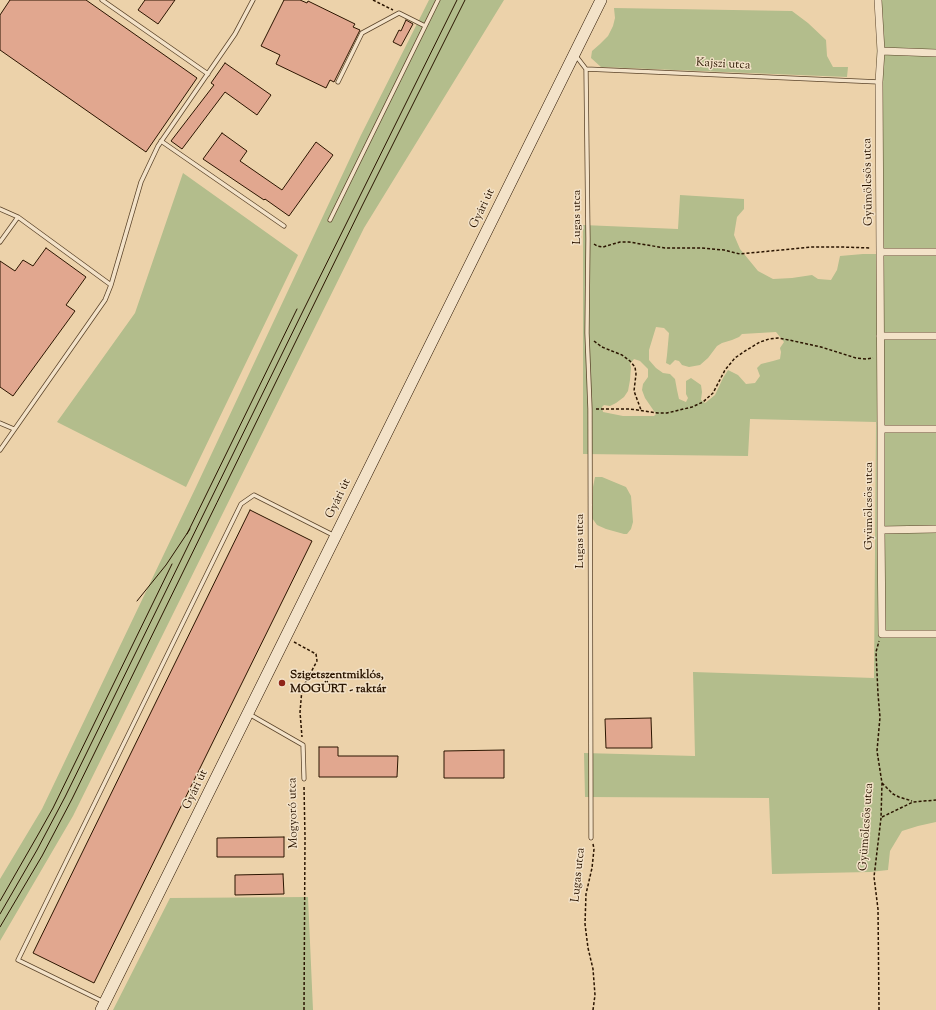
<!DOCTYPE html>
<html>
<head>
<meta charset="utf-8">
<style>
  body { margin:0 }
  canvas { display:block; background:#ecd2aa }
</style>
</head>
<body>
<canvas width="936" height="1010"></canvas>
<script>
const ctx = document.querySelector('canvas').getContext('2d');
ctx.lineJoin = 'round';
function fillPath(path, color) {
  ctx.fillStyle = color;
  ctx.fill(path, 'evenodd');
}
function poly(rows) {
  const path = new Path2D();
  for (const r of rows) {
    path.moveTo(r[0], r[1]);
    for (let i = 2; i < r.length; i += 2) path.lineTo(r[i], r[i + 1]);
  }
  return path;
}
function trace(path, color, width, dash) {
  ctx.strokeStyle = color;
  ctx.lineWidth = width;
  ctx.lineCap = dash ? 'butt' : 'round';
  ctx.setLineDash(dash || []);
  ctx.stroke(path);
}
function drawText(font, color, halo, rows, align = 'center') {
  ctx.font = font + ' "Sorts Mill Goudy",serif';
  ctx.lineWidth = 3;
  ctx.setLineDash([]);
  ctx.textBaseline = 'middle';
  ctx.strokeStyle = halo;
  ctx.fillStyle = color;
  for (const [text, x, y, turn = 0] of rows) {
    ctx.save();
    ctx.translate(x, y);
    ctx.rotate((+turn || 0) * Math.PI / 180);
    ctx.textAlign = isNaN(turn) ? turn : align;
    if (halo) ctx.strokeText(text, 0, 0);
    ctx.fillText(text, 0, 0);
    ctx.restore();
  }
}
fillPath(poly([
  [429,0,504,0,364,228,73,816,0,941,0,879,42,809,196,487,361,135],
  [877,0,936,0,936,822,918,826,902,831,890,851,888,870,870,872,772,874,769,798,585,797,584,753,695,756,693,672,874,678,876,422,750,419,748,456,583,454,583,225,678,229,680,195,744,199,744,209,737,217,734,235,740,249,758,271,773,279,792,278,812,275,818,279,831,280,837,270,840,256,863,254,876,254],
  [656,327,664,328,669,333,667,355,666,363,670,365,675,360,679,361,682,365,689,367,700,365,708,358,717,346,722,343,732,340,739,337,742,334,776,332,784,342,780,348,781,352,780,359,773,361,761,364,757,368,760,376,755,383,746,384,738,375,728,370,723,378,715,395,705,403,701,400,702,392,701,385,691,378,686,381,686,394,688,398,686,402,679,399,677,390,675,379,670,374,663,373,656,368,649,360,649,350],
  [634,359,640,361,648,369,648,377,643,384,642,390,645,398,656,414,654,416,623,416,603,412,602,407,604,405,610,406,616,403,624,397,628,391,630,380,631,367,630,364],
  [614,8,792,11,808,23,826,40,827,56,833,67,848,67,847,77,601,67,591,58,592,51,600,44,608,36,613,26,615,18],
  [183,173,298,255,186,487,57,422,135,313],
  [595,477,602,477,626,487,631,496,633,522,631,529,627,534,624,534,606,529,597,525,592,518,593,487],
  [308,897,313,1010,113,1010,170,898]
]), '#b3bd8c');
const building = poly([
  [10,0,86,0,197,78,146,152,0,50,0,15,10,0],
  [145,0,175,0,158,24,138,10,145,0],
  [284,0,300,0,307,3,308,1,355,24,353,27,360,30,334,82,330,80,326,88,276,64,280,55,261,46,284,0],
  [406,20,413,24,401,46,393,42,399,30,401,31,406,20],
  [225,63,271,95,257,115,225,92,182,149,171,141,214,85,211,83,225,63],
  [222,133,247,151,240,161,282,190,316,142,333,155,289,216,265,199,264,200,203,159,222,133],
  [46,248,86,277,66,305,75,311,13,396,0,387,0,261,15,271,23,260,33,266,46,248],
  [250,510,312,541,94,983,33,953,250,510],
  [651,718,652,748,606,748,605,719,651,718],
  [319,747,338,747,338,756,398,756,397,777,319,777,319,747],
  [504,750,504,778,444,778,444,751,504,750],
  [284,837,284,857,217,857,217,838,284,837],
  [283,874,284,894,235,895,235,875,283,874]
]);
fillPath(building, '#e1a78f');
trace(building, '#2b1500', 1);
const lane = poly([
  [102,0,208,74],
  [576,56,586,69,879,82],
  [586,69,588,239,587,333,590,409,591,838],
  [338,82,362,33,399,13,425,26],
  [161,141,284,226],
  [0,209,18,217,0,242],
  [18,217,111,285],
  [330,220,438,0],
  [0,423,14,429],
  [0,450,105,300,111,285,141,182,158,146,235,34,253,0],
  [249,714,303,745,304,779],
  [104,1002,18,960,241,504,254,495,333,535]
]);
const street = poly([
  [878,0,881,51,879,82,881,429,881,530,882,634,936,634],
  [881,51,936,53],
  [880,252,936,252],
  [880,336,936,336],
  [881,429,936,429],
  [881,530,936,529]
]);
const secondary = poly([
  [101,1010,601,0]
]);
trace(lane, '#5b442a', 5);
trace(street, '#5b442a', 8);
trace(secondary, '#2b1500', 12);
trace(poly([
  [373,0,393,10],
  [594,244,597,246,603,247,620,242,629,242,665,248,701,248,724,250,740,254,811,247,841,247,871,248],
  [594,341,602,347,622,355,630,361,635,367,636,374,634,391,641,410],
  [596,409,630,409,658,413,667,413,692,407,703,402,713,393,725,370,735,358,745,351,760,342,769,339,778,338,789,340,821,347,856,358,867,359,873,358],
  [294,642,316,654,317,661,302,689,300,712,302,737],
  [882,783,893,794,899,797,912,801],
  [882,817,913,802,936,800],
  [593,844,594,849,592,868,586,894,585,924,588,948,593,969,595,995,593,1010],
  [304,1010,305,837,304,786],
  [879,1010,878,909,874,877,881,818,882,783,877,751,880,717,878,694,876,652,879,641]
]), '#2b1500', 1.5, [3, 2]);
trace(lane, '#f3e2c8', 3.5);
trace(street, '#f3e2c8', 7);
trace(secondary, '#f3e2c8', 11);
trace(poly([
  [187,534,297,309],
  [137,601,166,565,190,529],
  [0,901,39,833,53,808,172,564],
  [0,914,37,850,65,797,303,311,457,0],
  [0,927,42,856,72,799,362,206,465,0]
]), '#2b1500', 1);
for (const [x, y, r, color] of [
  [282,683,4,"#8f2418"]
]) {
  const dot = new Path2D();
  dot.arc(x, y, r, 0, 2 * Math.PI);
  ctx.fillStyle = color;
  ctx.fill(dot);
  trace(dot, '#f3e2c8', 1.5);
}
drawText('12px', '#2b1500', '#f3e2c8', [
  ["Kajszi utca",723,65,3],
  ["Gyümölcsös utca",869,182,-91],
  ["Gyári út",483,209,-64],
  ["Lugas utca",578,217,-90],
  ["Gyári út",339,499,-64],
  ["Gyümölcsös utca",870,506,-90],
  ["Lugas utca",581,541,-90],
  ["Gyári út",196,790,-64],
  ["Mogyoró utca",294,813,-91],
  ["Gyümölcsös utca",867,827,-86],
  ["Lugas utca",579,875,-84]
]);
drawText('bold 12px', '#2b1500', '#f3e2c8', [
  ["Szigetszentmiklós,",290,676],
  ["MOGÜRT - raktár",290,690]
], 'left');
</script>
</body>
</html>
